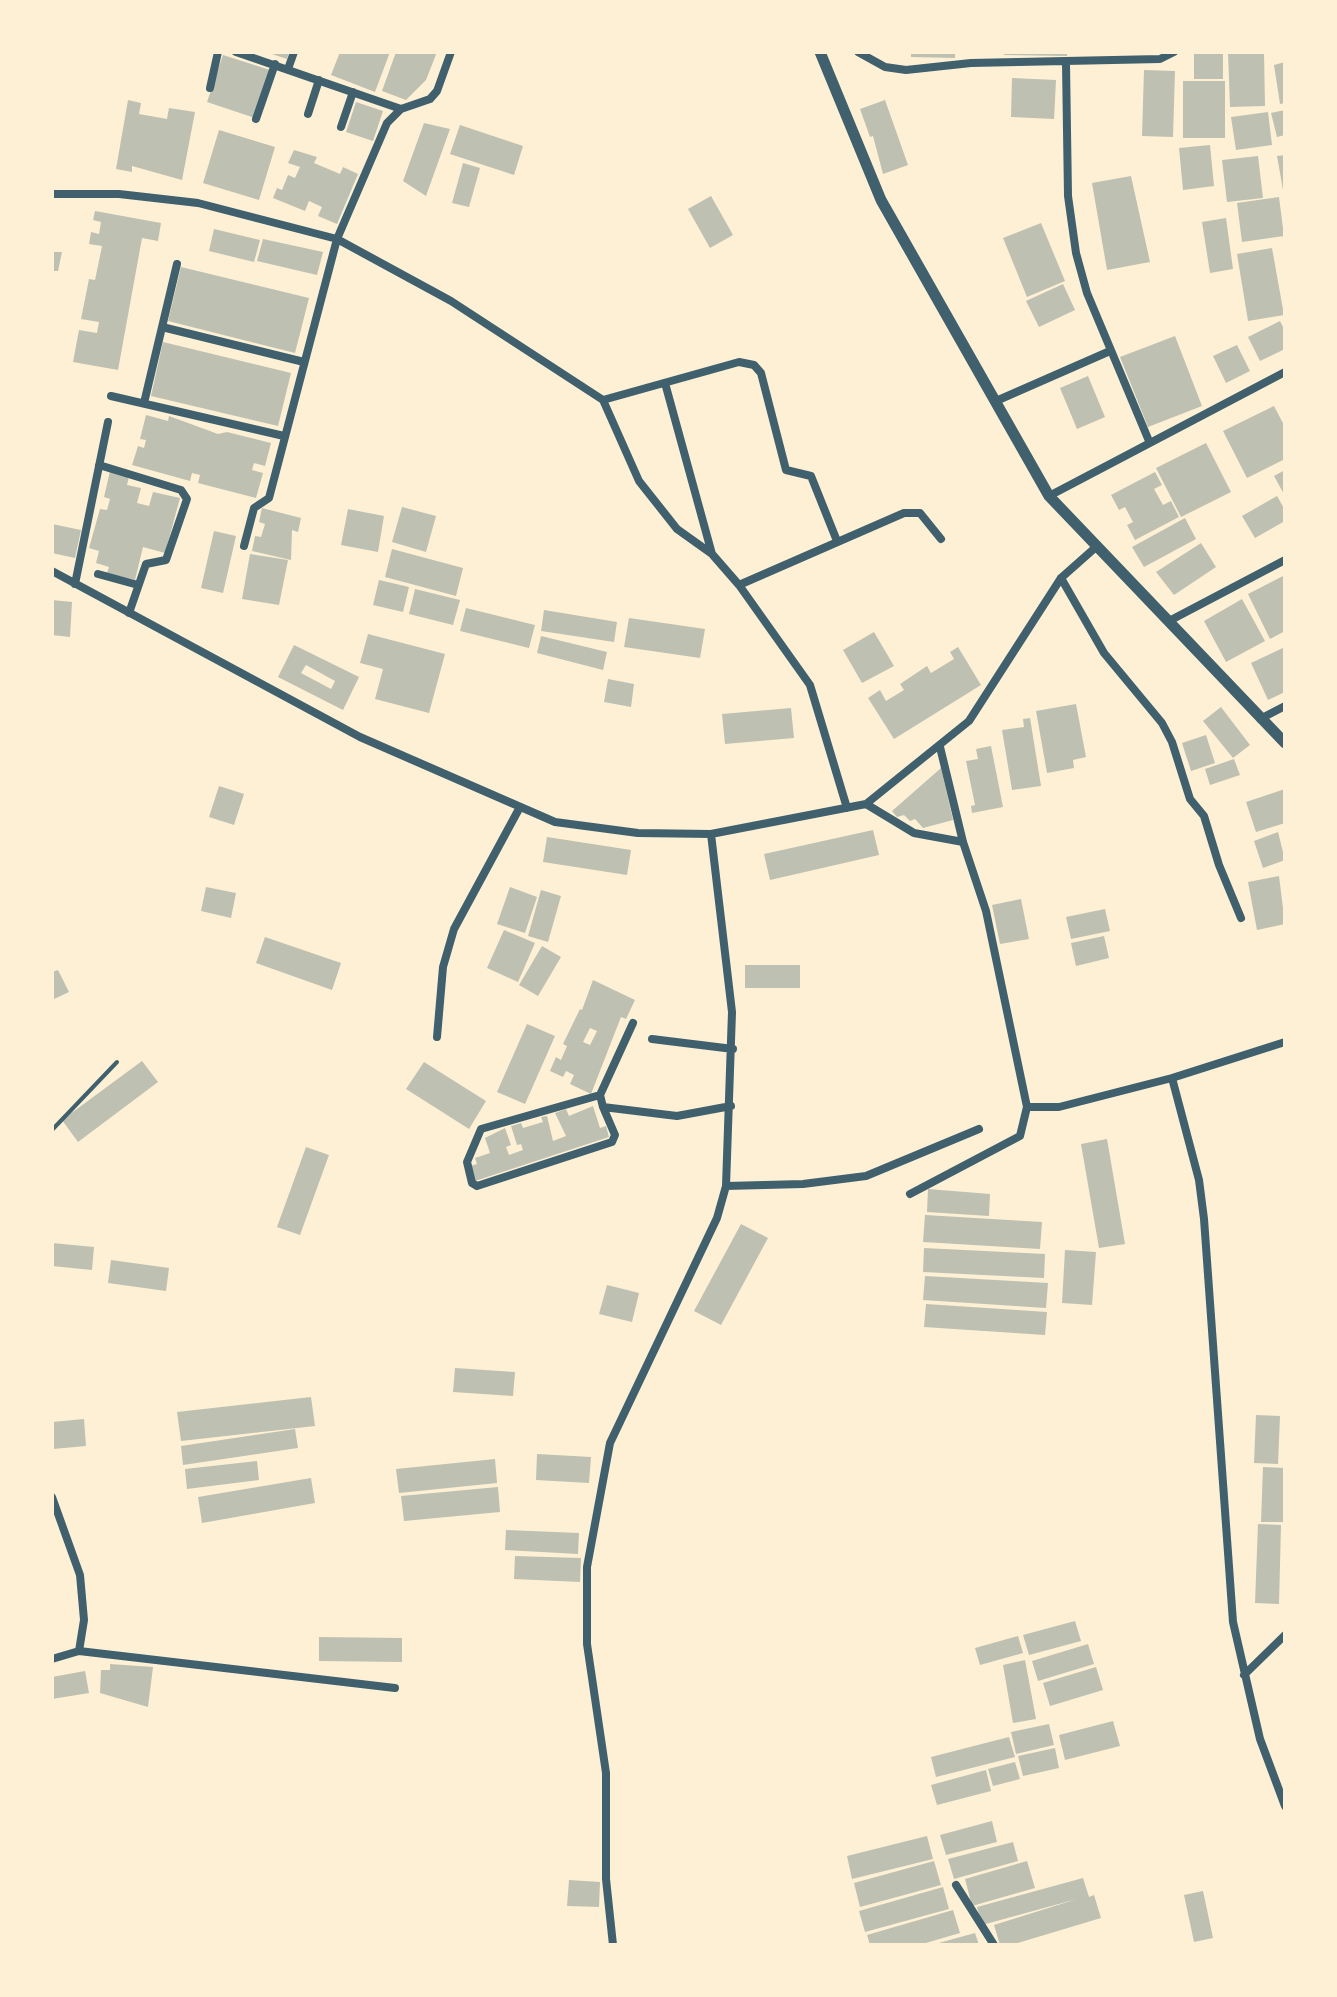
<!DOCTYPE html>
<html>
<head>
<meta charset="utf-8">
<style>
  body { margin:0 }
  #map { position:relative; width:1337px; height:1997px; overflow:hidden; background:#fdf0d5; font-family:"DM Sans",sans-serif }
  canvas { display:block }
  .frame { position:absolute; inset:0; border:54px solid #fdf0d5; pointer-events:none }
</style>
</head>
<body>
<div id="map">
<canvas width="1337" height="1997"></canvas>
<div class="frame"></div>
</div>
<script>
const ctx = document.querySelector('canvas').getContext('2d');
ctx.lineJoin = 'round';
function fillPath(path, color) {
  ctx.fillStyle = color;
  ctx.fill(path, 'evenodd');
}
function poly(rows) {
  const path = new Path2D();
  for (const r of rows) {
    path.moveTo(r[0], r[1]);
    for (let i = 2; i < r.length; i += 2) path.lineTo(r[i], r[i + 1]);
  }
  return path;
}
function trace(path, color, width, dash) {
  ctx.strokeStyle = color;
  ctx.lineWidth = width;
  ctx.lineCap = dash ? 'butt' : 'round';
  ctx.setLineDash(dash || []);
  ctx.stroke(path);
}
fillPath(poly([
  [266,52,289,52,287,59],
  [340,52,390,52,375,92,331,75],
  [396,52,437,52,426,80,406,100,382,91],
  [911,52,955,52,955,58,911,57],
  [1004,52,1067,52,1067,56,1004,55],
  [1194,52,1223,52,1223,79,1194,79],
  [1228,52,1264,52,1265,106,1230,107],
  [223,55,270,70,255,118,207,102],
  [1285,62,1285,103,1280,104,1274,65],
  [1144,70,1175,71,1173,137,1142,136],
  [1012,78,1056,80,1054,119,1011,117],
  [1183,81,1225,81,1225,138,1183,138],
  [128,100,141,103,139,114,167,119,169,108,195,112,182,180,132,166,132,172,116,169],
  [885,100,908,165,883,174,873,136,870,137,860,109],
  [356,102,383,111,373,141,346,132],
  [1285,110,1285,135,1277,137,1271,113],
  [1268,112,1272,145,1236,150,1231,117],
  [424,123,450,129,426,196,403,181],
  [460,125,523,146,514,175,450,154],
  [219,130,275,147,259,200,203,183],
  [1210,145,1214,186,1183,190,1179,148],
  [294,150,317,157,314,163,340,174,343,167,358,174,337,224,318,216,322,207,309,201,305,211,273,198,277,188,282,190,288,175,295,178,300,167,288,163],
  [1285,155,1285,190,1283,190,1277,156],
  [1258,156,1263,198,1227,202,1222,160],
  [463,163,480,168,469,207,452,203],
  [1131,176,1150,262,1107,270,1092,183],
  [711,196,733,235,710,248,688,209],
  [1279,197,1284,236,1242,242,1237,203],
  [95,211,161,223,158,241,142,238,118,370,73,362,79,330,97,333,99,322,81,319,89,279,95,280,102,246,89,244,91,232,99,234,101,222,93,220],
  [1226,218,1233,269,1210,273,1202,222],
  [1041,223,1065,281,1027,297,1003,238],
  [214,229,260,240,254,262,209,251],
  [263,239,323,252,317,275,257,261],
  [1272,248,1284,315,1248,321,1237,254],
  [52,252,62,252,58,271,52,271],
  [181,267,309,298,295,353,168,321],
  [1063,284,1075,310,1039,327,1026,301],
  [1280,321,1285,331,1285,349,1260,361,1248,337],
  [1175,336,1202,406,1148,427,1120,357],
  [163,342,291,373,278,426,151,396],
  [1237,345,1250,371,1226,383,1213,356],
  [1088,376,1105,417,1077,429,1060,388],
  [1274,406,1285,427,1285,459,1247,478,1223,431],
  [146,415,168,421,169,416,218,434,227,432,271,443,265,466,254,463,252,470,263,473,256,498,198,483,200,475,192,473,190,481,132,465,138,446,144,448,146,440,140,439],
  [1206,443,1231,492,1181,517,1156,468],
  [1285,470,1285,496,1274,476],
  [110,471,129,476,127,485,141,488,137,503,149,506,153,492,180,498,165,553,143,547,135,580,107,573,109,567,96,563,99,551,89,548,100,509,107,510,110,499,104,497],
  [1155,472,1162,485,1154,489,1163,505,1171,501,1179,517,1135,540,1127,525,1133,522,1125,507,1119,510,1111,495],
  [1277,496,1285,510,1285,521,1255,538,1242,516],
  [402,507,436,516,426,552,392,542],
  [262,508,301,518,298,532,292,530,291,560,252,551,255,536,261,537,265,524,259,522],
  [348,509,384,516,378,552,341,545],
  [1185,518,1196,539,1144,567,1132,547],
  [52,524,81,530,75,558,52,553],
  [214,531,236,536,223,593,201,588],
  [1201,543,1216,567,1174,595,1156,572],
  [392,549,463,568,456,596,385,577],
  [250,554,288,560,279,605,242,599],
  [1285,575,1285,631,1270,639,1248,594],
  [379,580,409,587,403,612,373,605],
  [415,589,460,600,453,625,409,614],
  [1242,599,1265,641,1226,662,1204,621],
  [52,600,72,602,70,637,52,635],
  [466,608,535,625,529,648,460,631],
  [544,610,617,622,614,642,541,631],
  [629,618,705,629,700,658,624,647],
  [874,632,894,666,862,683,843,650],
  [368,634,445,654,429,713,375,699,383,669,360,663],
  [541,636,607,652,603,670,537,653],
  [294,645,359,677,343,710,278,677],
  [306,665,335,681,331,689,301,673],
  [958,647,981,685,894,739,868,698,880,690,886,701,904,690,900,684,927,666,931,673,954,659,950,652],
  [1285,647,1285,692,1268,700,1251,663],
  [608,679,634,684,631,707,604,702],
  [1076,704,1086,757,1073,760,1074,768,1047,773,1036,711],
  [1221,707,1250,745,1233,758,1203,721],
  [791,708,794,738,725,744,722,714],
  [1030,718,1041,786,1012,790,1002,730,1024,727,1023,719],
  [1206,735,1215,763,1191,771,1182,743],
  [991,746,1003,807,972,813,971,806,975,805,966,761,978,759,976,749],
  [1234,759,1240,775,1210,785,1205,769],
  [941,768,953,820,923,828,915,819,910,821,904,815,897,817,892,811],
  [219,786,244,794,234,825,209,817],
  [1285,789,1285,823,1256,832,1246,802],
  [873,830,879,855,770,880,764,854],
  [1278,832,1285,860,1263,868,1254,841],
  [547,837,631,850,627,875,543,862],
  [1279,876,1285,924,1257,930,1248,882],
  [206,887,236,893,231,918,201,911],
  [510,887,537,897,525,933,497,924],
  [541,890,561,896,548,942,528,936],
  [1021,899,1029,939,1000,944,992,905],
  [1105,909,1110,931,1071,939,1066,917],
  [504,930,535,943,518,982,487,968],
  [1104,936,1109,958,1076,966,1071,943],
  [265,937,341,963,332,990,256,963],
  [542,946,561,957,538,996,519,985],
  [745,965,800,965,800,988,745,988],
  [58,970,69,992,52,1000,52,972],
  [593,980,635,1000,626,1019,621,1017,591,1094,570,1084,574,1075,566,1071,563,1077,550,1071,556,1057,561,1060,567,1046,563,1044,580,1009,582,1010],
  [590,1028,597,1031,590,1045,583,1042],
  [527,1024,555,1036,525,1104,497,1092],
  [142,1061,158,1082,78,1142,62,1120],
  [424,1062,486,1101,469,1129,406,1089],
  [593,1106,600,1128,606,1126,609,1137,475,1181,470,1166,477,1164,475,1158,490,1153,485,1138,505,1128,511,1145,506,1147,509,1155,523,1150,521,1144,517,1145,511,1126,521,1123,523,1128,543,1122,541,1117,547,1116,553,1141,566,1136,555,1113,566,1109,569,1116],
  [1107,1139,1125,1244,1099,1248,1081,1144],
  [306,1147,329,1155,300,1235,277,1227],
  [928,1189,990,1194,989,1216,927,1212],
  [925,1215,1042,1222,1040,1249,923,1242],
  [741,1224,768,1238,721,1325,694,1311],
  [52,1243,94,1247,92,1270,52,1266],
  [924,1248,1045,1254,1044,1278,923,1272],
  [1065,1250,1096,1252,1092,1305,1062,1303],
  [111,1260,169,1268,166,1291,108,1283],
  [925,1276,1048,1283,1046,1308,923,1300],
  [607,1285,639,1293,632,1322,599,1314],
  [926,1304,1047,1312,1045,1335,924,1327],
  [455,1368,515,1372,513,1396,453,1392],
  [311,1397,315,1426,181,1441,177,1412],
  [1256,1415,1280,1416,1278,1464,1254,1463],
  [84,1419,86,1446,53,1449,52,1422],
  [295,1429,298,1448,183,1465,181,1446],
  [537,1454,591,1457,589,1483,536,1480],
  [495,1459,497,1483,399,1493,396,1469],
  [257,1461,259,1480,187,1489,185,1469],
  [1263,1467,1285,1468,1285,1522,1261,1522],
  [311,1478,315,1503,202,1523,198,1497],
  [498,1487,500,1512,404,1521,401,1496],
  [1258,1524,1281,1525,1279,1604,1255,1603],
  [506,1530,579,1533,578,1554,505,1550],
  [515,1556,581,1558,580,1582,514,1579],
  [1075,1621,1081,1641,1029,1655,1023,1635],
  [1018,1636,1023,1653,980,1665,975,1648],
  [319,1637,402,1638,402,1662,319,1661],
  [1088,1644,1094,1664,1038,1681,1032,1661],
  [1025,1660,1036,1719,1013,1723,1003,1665],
  [110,1664,153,1667,148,1707,100,1693,101,1670,110,1670],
  [1096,1667,1103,1690,1050,1706,1043,1683],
  [85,1671,89,1693,52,1699,52,1677],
  [1113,1721,1120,1746,1065,1760,1059,1735],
  [1049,1724,1054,1745,1016,1754,1011,1732],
  [1009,1737,1015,1757,936,1777,931,1757],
  [1055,1748,1059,1768,1023,1776,1018,1756],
  [1015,1762,1020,1779,993,1786,988,1769],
  [986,1770,991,1791,937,1805,931,1785],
  [992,1821,997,1842,946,1855,940,1835],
  [927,1836,933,1859,852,1879,847,1856],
  [1013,1842,1018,1861,954,1879,948,1859],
  [934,1861,941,1885,860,1907,854,1883],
  [1027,1861,1035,1888,972,1906,965,1879],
  [1083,1878,1089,1897,1094,1895,1101,1918,1011,1945,1000,1945,994,1925,1077,1899,982,1925,977,1907],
  [569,1880,600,1882,599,1907,567,1906],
  [943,1887,949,1909,865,1932,859,1911],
  [1203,1891,1213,1938,1194,1942,1184,1895],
  [953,1910,960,1933,919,1945,870,1945,867,1935],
  [975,1933,979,1945,935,1945,935,1944]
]), '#bec0b2');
trace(poly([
  [52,1130,117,1062]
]), '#3f606c', 4);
trace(poly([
  [236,52,401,109],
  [858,52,885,67,906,70,971,63,1160,59,1174,52],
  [1066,64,1068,196,1076,253,1087,293,1149,441],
  [288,69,294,52],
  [210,88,218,52],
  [308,114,319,80],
  [256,119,275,64],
  [341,127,353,92],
  [52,194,119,194,198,203,337,239,451,301,603,400,639,481,677,529,712,554,739,585,810,685,847,808],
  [162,327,304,362],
  [665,383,712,554],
  [111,396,284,436],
  [603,400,739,362,754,365,761,373,786,470,811,476,837,541],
  [996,401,1110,351],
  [144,403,177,264],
  [99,465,181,490,187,499,166,560,146,564,129,613],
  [1049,496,1285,372],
  [244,546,254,508,269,498,337,239,387,123,401,109,430,99,437,91,451,52],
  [52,571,360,737,555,822,638,833,711,834],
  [98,574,138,585],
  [1061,578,1104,653,1162,723,1172,742,1190,799,1204,816,1219,865,1241,918],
  [75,584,108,422],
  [739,585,904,513,920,513,941,539],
  [1169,621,1285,560],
  [1260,719,1285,706],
  [940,747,963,842,986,911,1027,1107,1059,1107,1172,1078,1285,1042],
  [866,804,914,833,963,842],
  [633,1023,600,1095,603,1107,677,1116,731,1106],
  [437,1037,443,967,454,929,520,807],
  [652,1039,733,1049],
  [1172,1078,1199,1180,1204,1219,1233,1622,1260,1739,1285,1806],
  [600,1095,481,1129,467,1162,472,1183,477,1186,612,1142,615,1135,603,1107],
  [726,1186,803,1184,866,1176,979,1129],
  [910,1194,1020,1136,1027,1107],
  [52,1497,80,1575,84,1620,79,1651],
  [52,1659,79,1651,395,1688],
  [1244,1675,1285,1635],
  [956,1885,994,1945],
  [613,1945,606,1879,606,1773,587,1644,587,1567,610,1443,717,1218,726,1186,732,1012,711,834,866,804,969,721,1061,578,1096,547]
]), '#3f606c', 8);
trace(poly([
  [820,52,881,200,1049,496,1285,743]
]), '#3f606c', 11);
</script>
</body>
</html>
